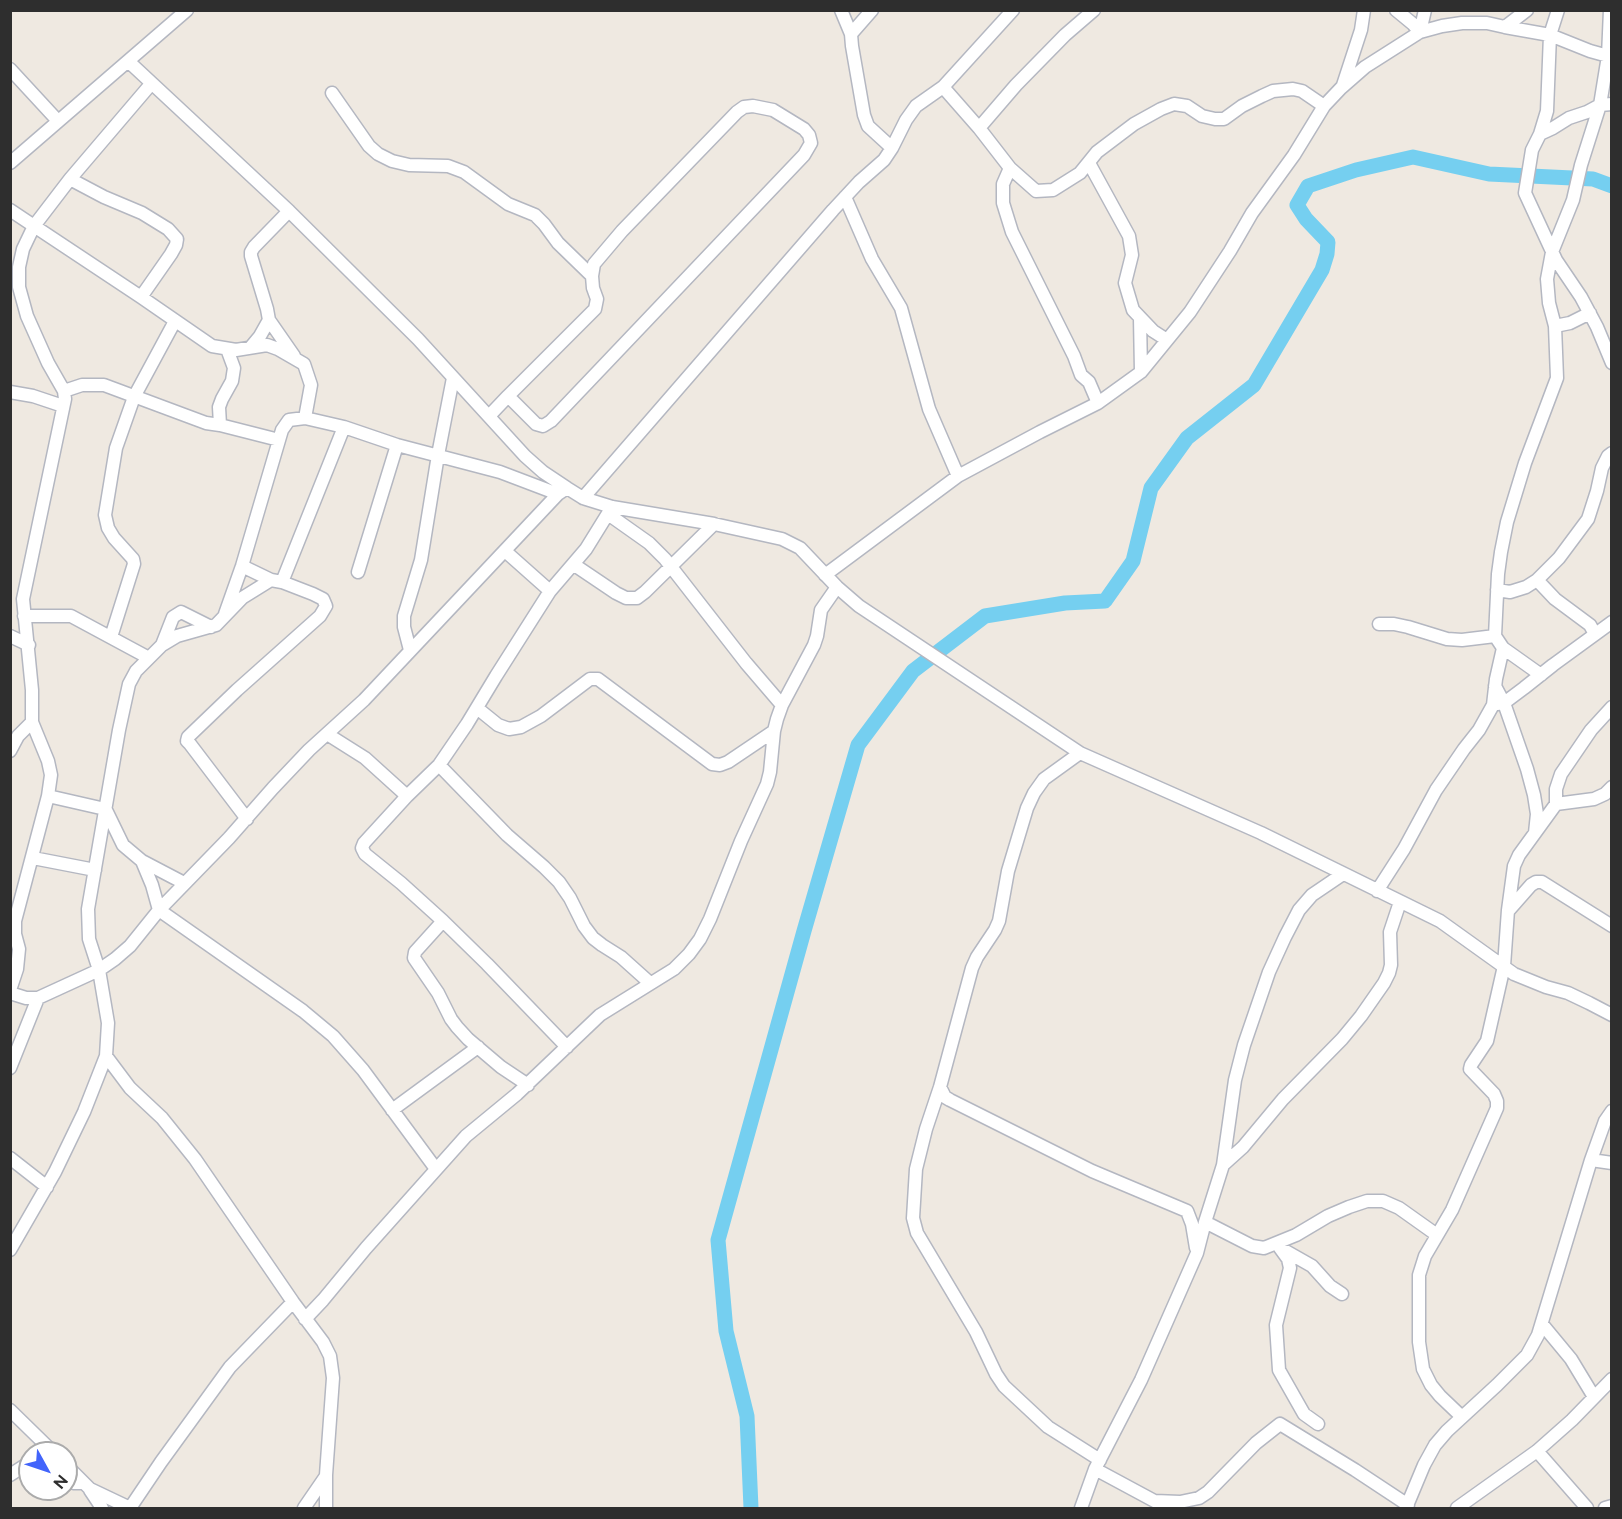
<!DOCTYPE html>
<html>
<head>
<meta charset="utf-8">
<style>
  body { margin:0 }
  #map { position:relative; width:1622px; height:1519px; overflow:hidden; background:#efe9e1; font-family:Raleway,sans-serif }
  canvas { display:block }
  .frame { position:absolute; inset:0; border:12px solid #2e2e2e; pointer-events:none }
  .north { position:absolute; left:18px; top:1441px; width:60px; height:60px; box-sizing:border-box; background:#fff; border:2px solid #ababab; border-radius:50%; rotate:130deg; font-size:16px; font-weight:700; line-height:24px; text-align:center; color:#2e2e2e }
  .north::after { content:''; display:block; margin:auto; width:21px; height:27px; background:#4264fb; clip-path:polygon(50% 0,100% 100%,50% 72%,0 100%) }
</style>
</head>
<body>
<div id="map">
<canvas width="1622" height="1519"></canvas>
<div class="frame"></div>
<div class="north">N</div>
</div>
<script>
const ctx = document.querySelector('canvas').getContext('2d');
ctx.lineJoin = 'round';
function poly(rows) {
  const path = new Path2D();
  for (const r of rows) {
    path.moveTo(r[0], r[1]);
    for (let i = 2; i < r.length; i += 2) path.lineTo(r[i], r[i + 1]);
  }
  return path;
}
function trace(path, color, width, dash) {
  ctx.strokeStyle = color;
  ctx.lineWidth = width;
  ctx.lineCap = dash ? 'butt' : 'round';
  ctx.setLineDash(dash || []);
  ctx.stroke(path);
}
trace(poly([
  [751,1508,747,1416,726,1331,718,1240,804,931,858,745,913,671,985,616,1065,603,1105,601,1133,561,1151,488,1187,438,1254,385,1322,270,1327,254,1328,242,1306,219,1297,205,1308,186,1356,170,1413,157,1489,174,1593,179,1612,186]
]), '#75cff0', 15);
const minor = poly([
  [841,10,851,34],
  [872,10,851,34,852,46,864,115,868,126,892,148],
  [1396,10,1413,24,1420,32],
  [1505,27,1550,35,1590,51,1608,56,1612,54],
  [1420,32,1425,10],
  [128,61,289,211,418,339,525,456,543,472,567,488,583,498,612,507,714,524,782,539,800,548,837,587,859,606,1080,753,1261,833,1440,921,1514,974,1546,987,1568,993,1589,1003,1612,1015],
  [10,69,58,121],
  [1343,85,1361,30,1364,10],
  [943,87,979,128,1010,168,1003,184,1003,203,1012,232,1074,356,1081,375,1089,382,1098,403],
  [332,93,369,146,378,154,392,161,409,165,448,166,464,172,508,204,535,215,544,224,558,243,592,276],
  [1612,104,1600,105,1587,112,1569,118,1553,128,1540,134,1532,150,1525,193,1556,260,1581,297,1597,327,1612,363],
  [979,128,1016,85,1065,35,1094,10],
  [1540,134,1547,111,1550,35,1558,10],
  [10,163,187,10],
  [1089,163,1129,236,1132,255,1125,283,1133,310,1153,331,1167,340],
  [1010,168,1036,191,1053,190,1080,173,1097,152,1134,124,1161,109,1174,104,1187,106,1202,116,1215,119,1224,119,1242,106,1262,96,1273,91,1293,89,1302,91,1324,106],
  [70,179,104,197,142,213,168,229,177,239,176,245,171,254,141,297],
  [845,197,872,259,901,308,929,409,958,476],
  [10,210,34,226,141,297,212,346,236,350,267,345,278,349,304,364,311,385,305,418,344,427,397,445,500,472,558,494],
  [1140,318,1141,372],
  [269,320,294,356],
  [1555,326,1570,323,1590,313],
  [250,348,260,336,269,320,267,309,251,256,251,252,254,247,289,211],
  [64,391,82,385,104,385,206,423,220,425,279,440],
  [10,392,33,396,63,406],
  [489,416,508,396,595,309,597,299,593,288,592,276,594,264,622,231,737,112,744,107,753,106,773,110,804,129,809,135,811,143,804,155,551,421,543,426,536,424,508,396],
  [220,425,219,407,222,399,232,381,234,368,227,349],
  [583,498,833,210,859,182,884,160,892,148,906,120,916,106,943,87,1013,10],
  [608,514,649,543,665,559,746,663,782,705],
  [505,551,550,591],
  [573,564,616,593,626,598,637,598,645,592,714,524],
  [242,566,271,580,282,582,313,594,323,599,326,606,320,616,237,690,188,737,187,741,190,744,247,819],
  [358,572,397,445],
  [825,575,958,476,1040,432,1098,403,1141,372,1190,312,1230,251,1252,213,1294,155,1324,106,1341,88,1365,67,1420,32,1442,26,1462,23,1487,23,1505,27,1527,10],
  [1537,580,1555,599,1590,625,1595,634],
  [282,582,344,427],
  [1497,590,1510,592,1526,587,1537,580,1559,558,1588,519,1597,491,1602,468,1608,456,1612,453],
  [225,614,242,566,282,430,289,420,305,418],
  [24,616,71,616,149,658],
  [1379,624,1394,624,1408,627,1447,639,1462,640,1495,636],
  [10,636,29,645],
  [111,637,134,564,133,559,114,538,108,528,105,515,116,448,134,397,175,321],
  [162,645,173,617,181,612,211,627],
  [1503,648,1541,675],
  [410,650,404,627,404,616,421,560,438,455,453,378],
  [1495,686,1504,703,1527,769,1534,795,1537,814,1535,833],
  [1497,704,1504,703,1524,688,1553,665,1612,622],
  [477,708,498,725,509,729,521,727,541,716,590,679,598,679,712,764,720,765,728,762,774,731],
  [327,734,365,758,407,796],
  [10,751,18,736,32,722],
  [1080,753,1044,779,1034,793,1027,808,1008,871,999,921,995,930,977,957,972,968,940,1087,926,1129,916,1169,913,1218,917,1233,976,1332,996,1374,1004,1386,1048,1427,1100,1460],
  [439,765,507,835,544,867,559,882,570,898,584,926,593,938,602,945,621,957,650,983],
  [48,796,105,809],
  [1556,804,1556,789,1561,774,1591,730,1612,707],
  [106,810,123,845,142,861,152,885,159,910,303,1011,333,1036,363,1070,436,1169],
  [33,858,95,870],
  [142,861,184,883],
  [1377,891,1404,849,1436,790,1464,749,1479,730,1493,705,1496,679,1503,648,1495,636,1498,574,1501,552,1507,522,1525,463,1557,378,1555,326,1549,303,1547,279,1552,252,1573,200,1581,165,1600,105,1608,56,1610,10],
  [1509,910,1531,885,1536,882,1542,882,1612,926],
  [443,921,415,952,414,958,438,993,451,1019,457,1027,468,1039,501,1067,528,1085],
  [10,990,17,969,19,949,15,934,15,921,48,796,51,775,48,761,32,722,32,690,23,599,65,399,64,391,48,363,27,316,19,287,19,267,23,249,34,226,70,179,151,84],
  [10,993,26,998,38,998,99,970,115,959,130,946,159,910,229,838,273,788,309,750,364,700,558,494,567,488],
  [567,1047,487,964,443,921,401,883,365,854,362,848,364,843,407,796,439,765,467,724,496,676,550,591,586,549,612,507],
  [106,1056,130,1088,162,1118,195,1159,293,1302,323,1342,330,1356,333,1378,326,1475,326,1508],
  [10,1068,38,998],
  [940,1087,945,1097,950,1100,1092,1171,1187,1211,1192,1224,1196,1248],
  [392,1110,478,1047],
  [10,1158,47,1187],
  [1591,1160,1612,1163],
  [1223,1165,1243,1147,1283,1099,1342,1039,1361,1016,1384,983,1389,973,1391,965,1390,932,1400,902],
  [1205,1222,1252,1246,1264,1248,1296,1235,1328,1216,1349,1207,1367,1201,1383,1201,1399,1208,1437,1235],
  [1280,1248,1288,1259,1290,1268,1276,1325,1279,1370,1304,1414,1318,1424],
  [1282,1249,1312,1266,1330,1286,1342,1294],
  [10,1250,55,1172,84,1112,106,1056,108,1023,99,970,89,939,88,909,119,730,129,684,136,671,162,645,177,636,216,625,242,598,271,580],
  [305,1319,323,1300,366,1248,466,1136,517,1094,600,1015,674,969,689,954,700,939,710,919,741,841,767,784,770,772,774,731,777,719,782,705,814,645,817,636,821,610,837,587],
  [1542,1324,1571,1359,1594,1397],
  [10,1410,54,1453],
  [1462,1417,1440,1396,1431,1385,1423,1369,1419,1342,1419,1275,1425,1256,1452,1210,1497,1108,1497,1101,1494,1094,1470,1069,1471,1065,1487,1041,1504,966,1508,910,1514,866,1519,855,1556,804,1594,799,1605,794,1612,787],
  [1537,1451,1587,1508],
  [66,1465,90,1489,130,1508],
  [1095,1469,1160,1504],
  [10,1475,24,1466,30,1465],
  [66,1481,74,1483,84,1483],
  [90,1490,102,1508],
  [1155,1501,1180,1502,1199,1498,1208,1492,1256,1443,1280,1424,1355,1470,1408,1505],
  [130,1508,161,1462,230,1367,293,1302],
  [304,1508,326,1476],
  [1081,1508,1095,1469,1141,1380,1197,1253,1205,1222,1223,1165,1235,1080,1244,1045,1269,972,1285,937,1299,910,1312,895,1343,874],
  [1406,1508,1424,1465,1435,1445,1447,1431,1497,1385,1527,1355,1538,1335,1591,1160,1605,1121,1612,1111],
  [1457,1508,1537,1451,1572,1420,1612,1379],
  [1605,1508,1612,1506]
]);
trace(minor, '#b4b7c1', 15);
trace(minor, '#fff', 12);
</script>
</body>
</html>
